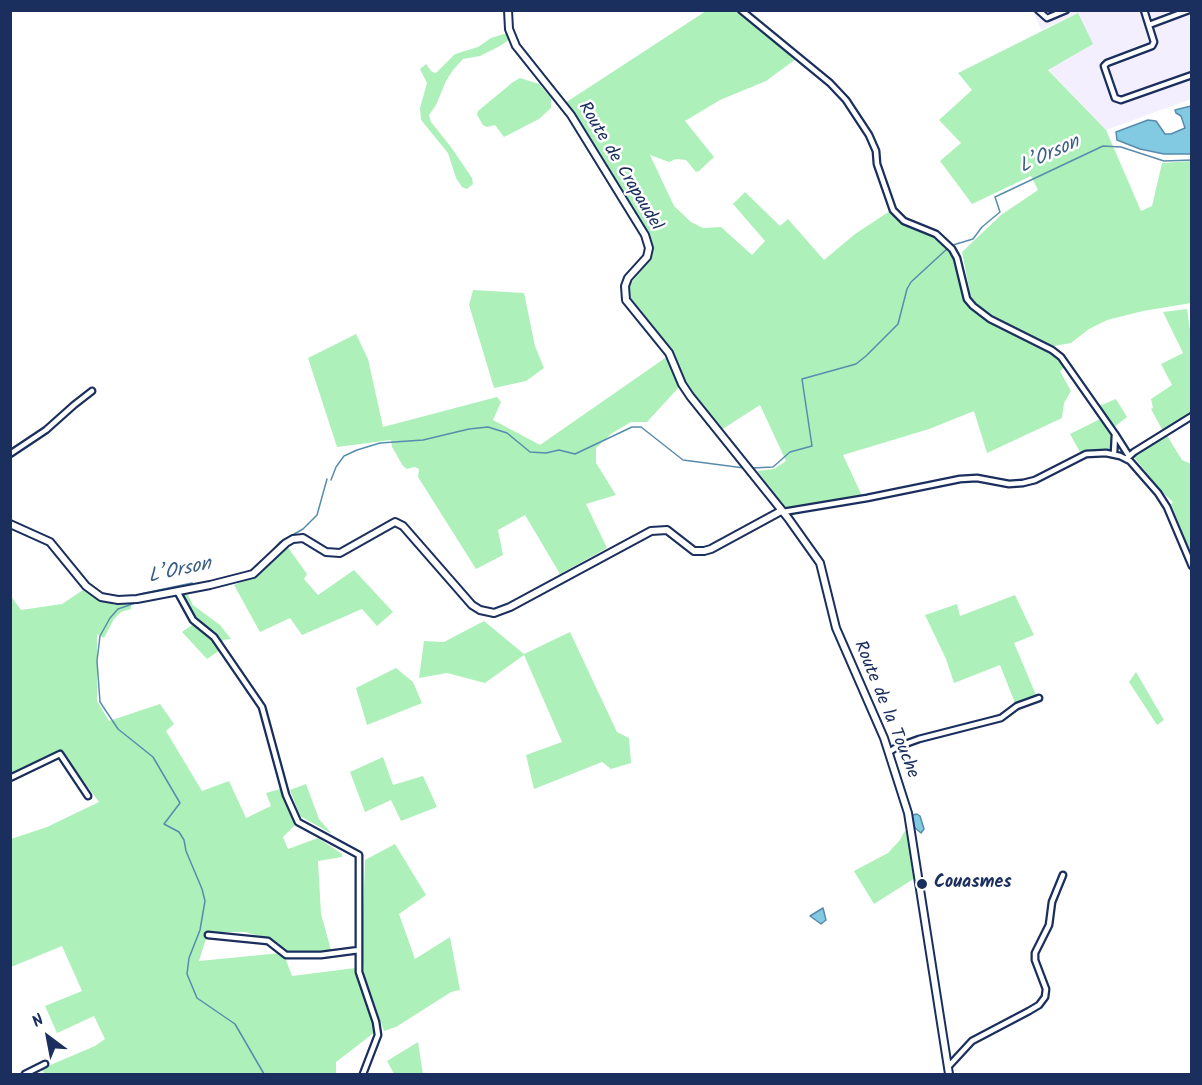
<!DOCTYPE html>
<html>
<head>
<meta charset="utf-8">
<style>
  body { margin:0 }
  #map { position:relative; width:1202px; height:1085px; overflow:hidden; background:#fff; font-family:Kalam,sans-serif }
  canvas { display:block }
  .frame { position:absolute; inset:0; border:12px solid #1b2f5e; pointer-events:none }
  .north { position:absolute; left:18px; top:1007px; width:60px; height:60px; -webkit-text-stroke:4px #fff; paint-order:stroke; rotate:328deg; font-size:16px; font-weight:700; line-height:24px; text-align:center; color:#1b2f5e }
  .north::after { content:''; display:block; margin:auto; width:21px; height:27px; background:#1b2f5e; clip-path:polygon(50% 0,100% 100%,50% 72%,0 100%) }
</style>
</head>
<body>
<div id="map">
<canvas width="1202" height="1085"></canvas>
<div class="frame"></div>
<div class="north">N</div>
</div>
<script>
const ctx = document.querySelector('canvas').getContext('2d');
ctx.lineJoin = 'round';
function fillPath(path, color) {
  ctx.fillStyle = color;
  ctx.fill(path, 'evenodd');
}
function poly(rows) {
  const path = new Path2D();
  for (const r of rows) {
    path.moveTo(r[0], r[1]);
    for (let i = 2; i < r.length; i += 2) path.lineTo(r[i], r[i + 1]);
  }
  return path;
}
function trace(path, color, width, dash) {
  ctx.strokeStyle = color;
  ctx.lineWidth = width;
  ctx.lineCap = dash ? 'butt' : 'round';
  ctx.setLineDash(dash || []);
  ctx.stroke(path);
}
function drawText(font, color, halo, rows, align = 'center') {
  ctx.font = font + ' Kalam,sans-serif';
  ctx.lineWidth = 5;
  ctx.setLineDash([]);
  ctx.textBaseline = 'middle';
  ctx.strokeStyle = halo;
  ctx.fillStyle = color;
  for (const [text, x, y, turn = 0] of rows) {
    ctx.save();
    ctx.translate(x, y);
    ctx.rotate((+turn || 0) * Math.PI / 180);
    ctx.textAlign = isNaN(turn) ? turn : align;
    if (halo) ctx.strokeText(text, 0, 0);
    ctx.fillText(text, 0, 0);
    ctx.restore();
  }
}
fillPath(poly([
  [1033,11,1191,11,1191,99,1106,130,1048,69,1078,13,1041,30]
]), '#f4effe');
fillPath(poly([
  [706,11,735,11,796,59,766,81,720,100,685,121,714,157,699,171,696,172,686,160,676,159,669,162,650,155,674,206,691,222,703,228,721,227,752,255,765,241,733,204,745,192,780,226,788,219,824,260,855,234,890,211,902,221,922,229,944,244,955,261,962,292,970,307,997,327,1056,355,1066,366,1060,371,1071,391,1064,403,1062,418,987,453,974,411,929,429,843,455,862,496,785,508,757,471,774,469,786,461,760,405,721,430,684,381,670,350,631,302,628,292,629,286,651,258,651,246,577,118,565,103],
  [1078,13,1093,44,1048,70,1106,130,1141,211,1152,206,1162,163,1191,161,1191,303,1143,311,1107,320,1089,329,1071,343,1048,347,992,318,975,305,971,298,962,252,1001,215,1038,190,1031,176,972,204,940,161,961,143,939,120,972,90,958,73],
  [507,33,510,39,500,46,480,56,463,59,453,70,446,81,436,105,429,115,431,122,451,147,472,178,473,184,467,189,462,187,456,178,448,153,421,120,420,108,427,83,420,69,426,64,432,72,436,73,455,54,478,47,491,38],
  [520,78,539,84,551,98,551,108,539,119,504,137,495,125,487,127,483,125,477,115,478,111,513,82],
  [473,290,524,293,535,346,544,368,526,381,494,388,469,305],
  [1187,309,1192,344,1191,413,1163,431,1151,409,1153,408,1151,399,1172,385,1161,364,1183,353,1163,312],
  [356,334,368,359,383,427,497,397,501,402,493,420,540,445,668,356,680,386,647,422,631,422,611,434,596,448,596,463,616,495,586,504,607,548,560,574,525,515,498,530,503,555,476,569,418,477,419,469,415,467,407,469,403,466,392,447,391,440,337,447,308,358],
  [1116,399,1127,417,1113,428,1099,406],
  [1102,418,1112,434,1113,448,1111,451,1088,451,1081,454,1070,434],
  [1166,434,1182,460,1191,464,1191,554,1171,504,1173,502,1162,492,1133,456],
  [287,546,307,574,304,579,318,595,354,570,393,612,377,626,362,609,302,635,290,618,260,632,234,585,260,574],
  [86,588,103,600,114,605,131,603,131,609,121,612,114,619,104,638,97,634,97,701,109,721,160,704,174,724,166,731,202,791,229,781,246,818,271,806,266,793,280,789,295,825,283,837,288,849,318,838,342,854,342,857,318,861,321,914,331,950,287,954,269,939,245,932,208,932,199,961,281,953,286,960,292,976,355,968,373,1022,375,1032,336,1062,336,1074,45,1074,41,1069,95,1046,105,1039,94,1016,57,1033,45,1006,82,991,62,946,11,967,11,839,47,827,99,802,61,751,11,774,10,595,21,610,62,604],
  [187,593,193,605,220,625,231,639,223,640,220,650,207,659,182,632,192,625,175,595],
  [1015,595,1034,635,1014,643,1036,695,1015,703,1000,665,954,683,946,659,925,615,957,604,960,616],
  [484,621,524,654,570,632,617,732,629,738,631,763,611,769,602,762,534,789,526,755,562,742,524,655,485,683,447,673,419,678,424,641,444,642],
  [396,668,413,682,422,703,367,725,356,688],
  [1136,672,1164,720,1157,725,1129,682],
  [383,757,393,785,423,776,437,807,401,821,391,800,365,812,350,772],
  [306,784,319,819,332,834,300,816,290,790],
  [909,829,915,878,874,904,854,871,888,853,900,840,904,832],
  [395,844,426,895,399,914,415,959,450,937,460,990,451,992,396,1027,384,1031,364,975,362,948,365,860],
  [418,1042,423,1074,394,1074,387,1061]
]), '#adf0ba');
const water = poly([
  [1191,106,1191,154,1164,154,1140,149,1117,140,1116,132,1148,120,1156,121,1165,134,1171,134,1185,128,1181,116,1176,113,1175,110,1191,106],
  [917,814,920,816,924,829,921,833,914,827,912,815,917,814],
  [823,908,826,920,821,924,810,916,823,908]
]);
fillPath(water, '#81cae1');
trace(water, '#588cad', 1.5);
trace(poly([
  [953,245,973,239,982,227,1000,212,995,197,1103,146,1121,147,1164,161,1192,160],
  [752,468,773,467,790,452,812,446,802,379,856,364,866,356,898,324,907,289,911,282,948,248],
  [331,480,336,467,344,456,357,450,380,443,423,440,469,429,488,427,507,433,530,452,546,453,559,450,575,454,632,427,641,427,683,460,744,468],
  [260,564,280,542,303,529,317,515,327,479],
  [242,574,254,569],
  [140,596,140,594,192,583,195,585,217,580],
  [141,601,118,609,110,618,100,636,97,661,100,702,118,729,153,757,180,803,164,824,179,832,184,840,186,851,202,889,205,901,200,930,189,958,187,974,197,998,235,1024,264,1074]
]), '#588cad', 1.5);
const street = poly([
  [741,10,830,83,846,100,869,135,876,151,877,164,893,210,904,221,936,234,952,249,957,258,967,299,973,306,990,319,1052,350,1061,357,1115,434],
  [1038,10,1047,18,1066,10],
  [1144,10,1154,42,1152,46,1107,63,1104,66,1115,98,1121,100,1192,75],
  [1149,25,1189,10],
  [10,454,46,430,74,405,92,391],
  [1114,454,1115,434,1129,456],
  [1126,459,1134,452,1192,416],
  [783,512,867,498,960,479,977,478,1009,484,1023,483,1035,480,1086,454,1106,453,1120,456,1130,461,1158,493,1167,507,1192,566],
  [177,591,193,620,214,637,262,707,286,795,298,822,359,855,359,972,376,1022,378,1035,363,1074],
  [889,752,897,747,919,739,1001,718,1017,706,1039,698],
  [10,778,60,754,88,796],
  [208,935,268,941,286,955,321,955,359,950],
  [948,1067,972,1041,1029,1011,1039,1005,1045,997,1046,989,1035,960,1035,953,1049,925,1052,902,1063,875],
  [25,1074,45,1064]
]);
const secondary = poly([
  [508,10,509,29,516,46,571,115,645,235,649,248,647,257,628,278,625,286,626,300,669,353,682,384,690,396,788,518,820,563,836,628,884,738,908,813,949,1074],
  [10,524,50,542,86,586,101,597,118,600,137,599,210,585,253,574,286,543,293,539,303,538,326,552,340,553,395,522,403,526,472,605,480,610,494,613,510,607,651,531,667,530,694,551,704,551,711,549,781,511,783,512]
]);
trace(street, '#1b2f5e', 9);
trace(secondary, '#1b2f5e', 10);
trace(street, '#fff', 4.5);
trace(secondary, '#fff', 6);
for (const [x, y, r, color] of [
  [922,884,6,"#1b2f5e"]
]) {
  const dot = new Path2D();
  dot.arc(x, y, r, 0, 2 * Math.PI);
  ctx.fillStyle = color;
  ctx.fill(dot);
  trace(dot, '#fff', 2);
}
drawText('18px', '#1b2f5e', '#fff', [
  ["Route de Crapaudel",619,167,59],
  ["Route de la Touche",885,710,68]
]);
drawText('bold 18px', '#1b2f5e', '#fff', [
  ["Couasmes",934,884]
], 'left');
drawText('italic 20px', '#3a5e85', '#fff', [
  ["L’Orson",1050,156,-25],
  ["L’Orson",180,572,-12]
]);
</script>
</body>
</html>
